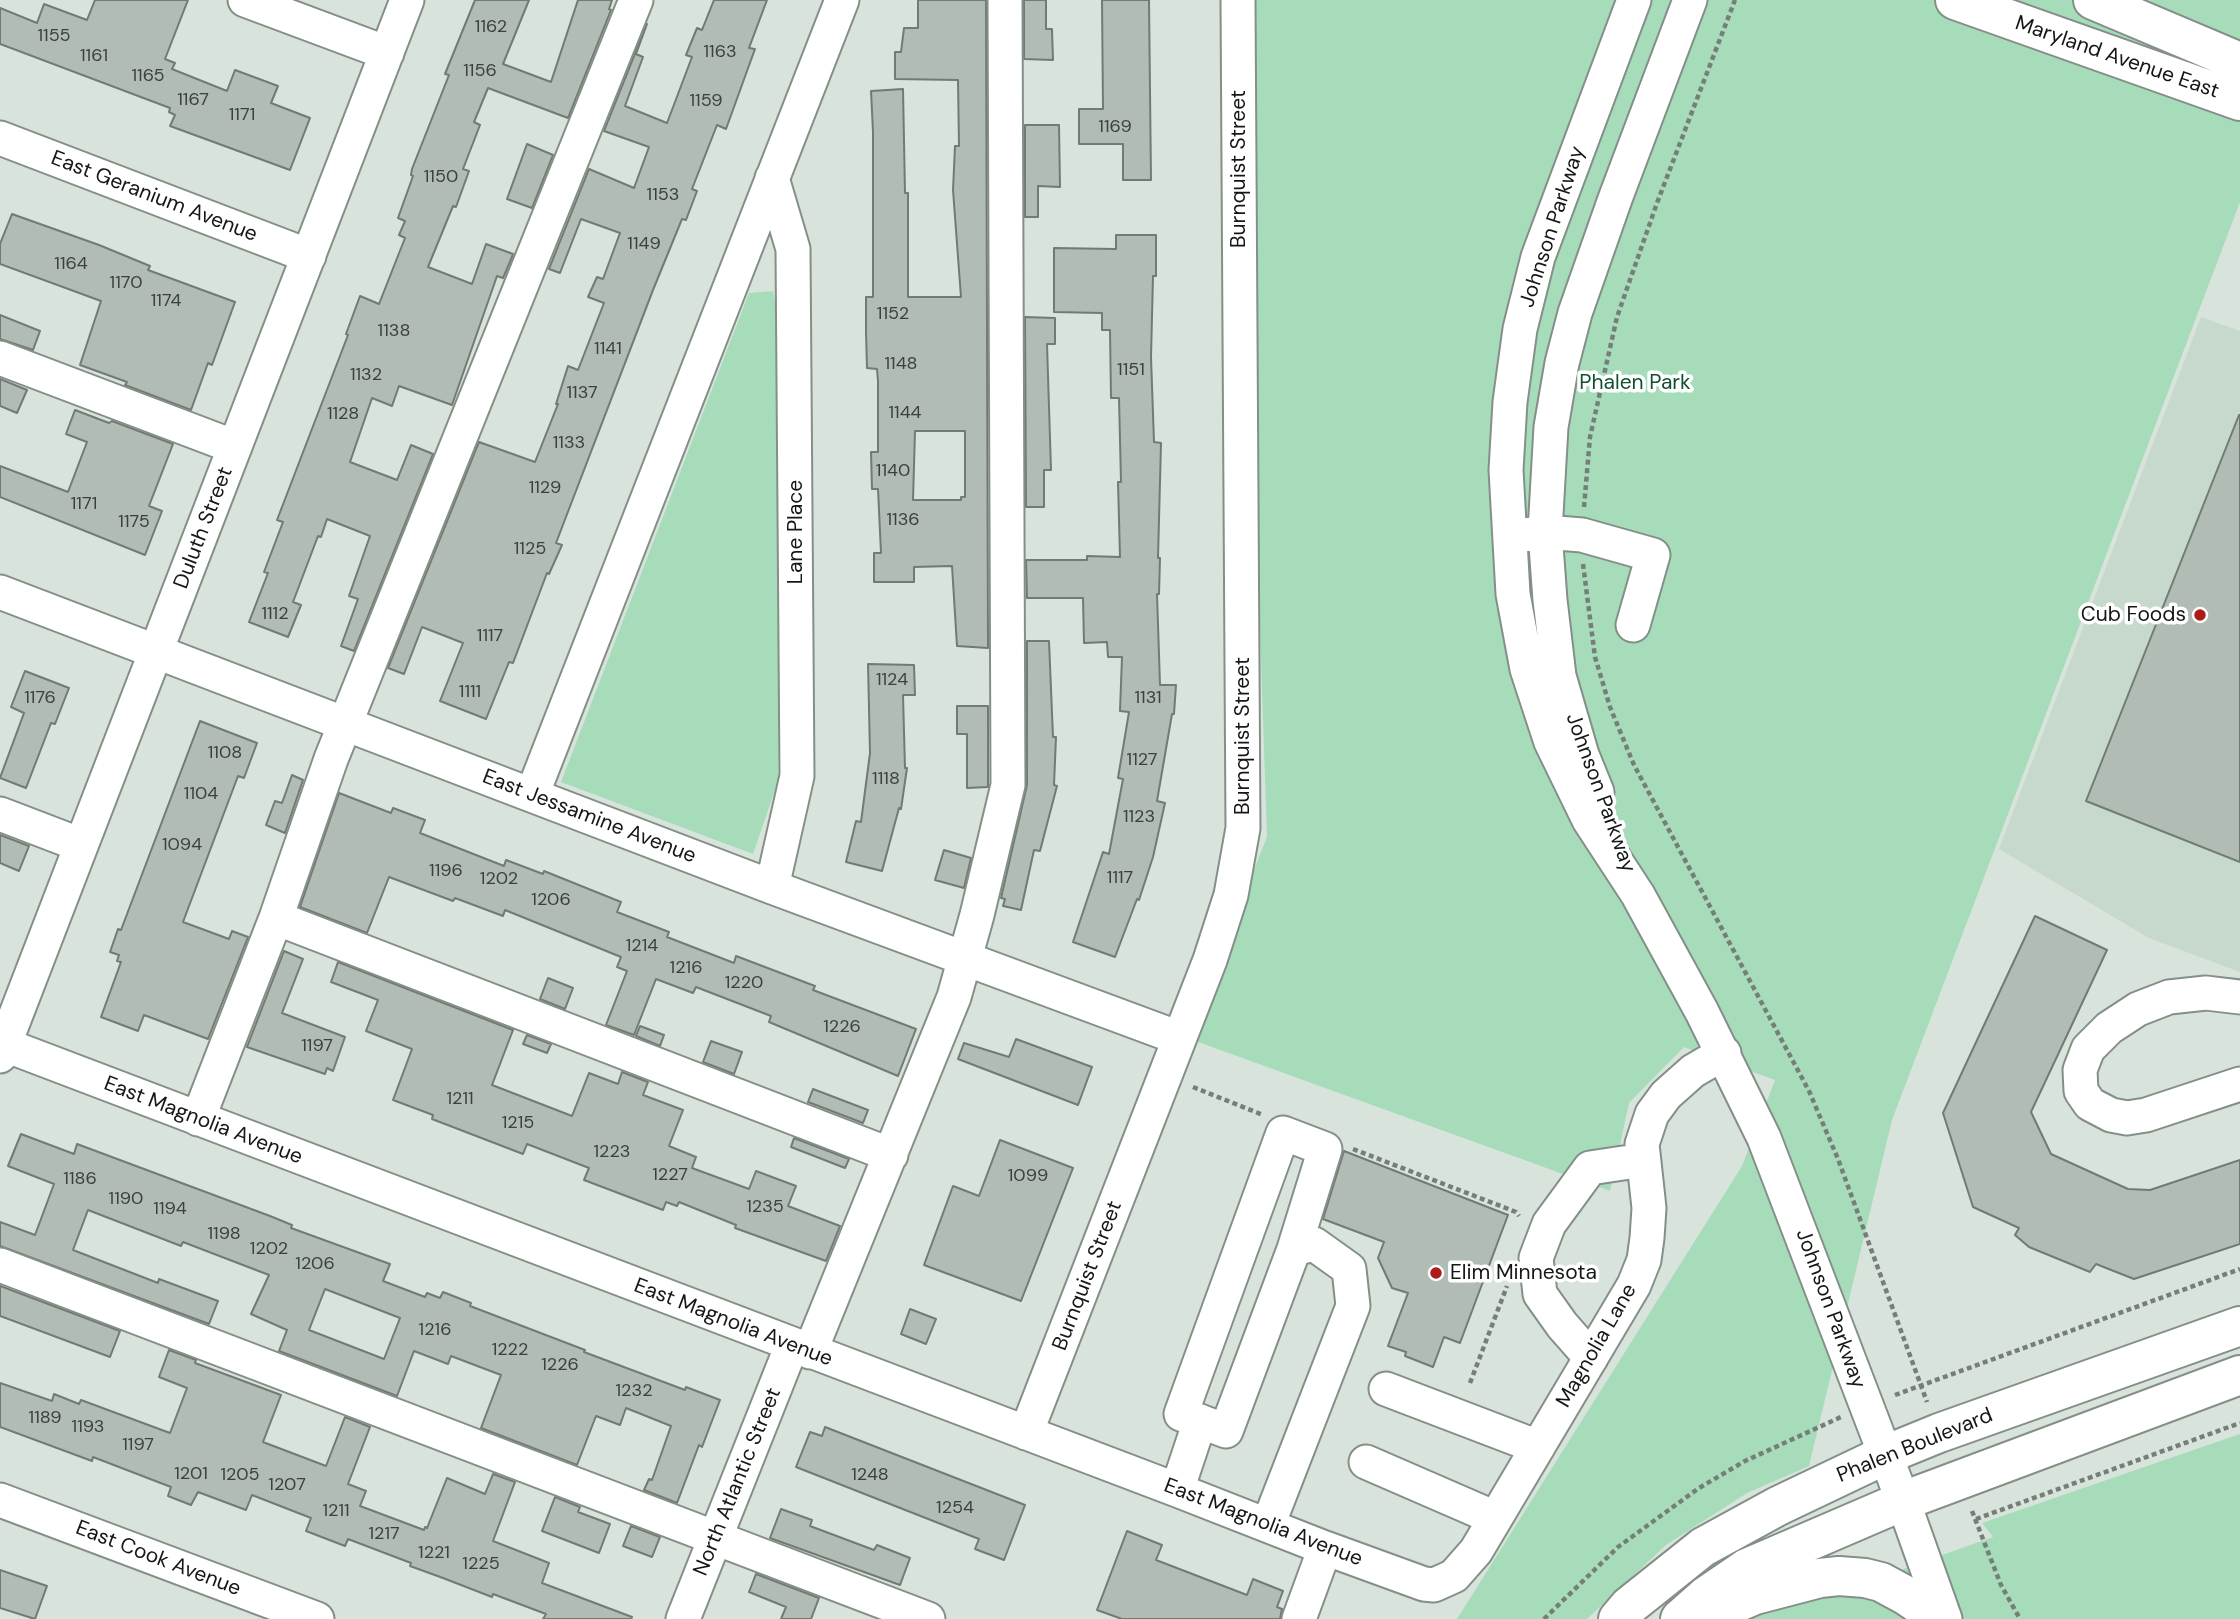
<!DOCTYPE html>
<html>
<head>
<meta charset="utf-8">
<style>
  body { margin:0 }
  canvas { display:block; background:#d7e3db }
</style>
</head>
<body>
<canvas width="2240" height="1619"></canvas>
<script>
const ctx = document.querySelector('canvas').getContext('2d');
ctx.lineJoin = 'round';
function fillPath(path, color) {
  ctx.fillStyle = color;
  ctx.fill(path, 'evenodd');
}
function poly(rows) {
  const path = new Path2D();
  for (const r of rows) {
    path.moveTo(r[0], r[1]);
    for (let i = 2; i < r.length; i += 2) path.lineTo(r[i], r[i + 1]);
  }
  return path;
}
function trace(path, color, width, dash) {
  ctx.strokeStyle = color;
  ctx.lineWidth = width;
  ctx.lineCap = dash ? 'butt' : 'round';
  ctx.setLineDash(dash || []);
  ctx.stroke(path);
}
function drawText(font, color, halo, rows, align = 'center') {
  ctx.font = font + ' "DM Sans",sans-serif';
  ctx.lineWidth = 7;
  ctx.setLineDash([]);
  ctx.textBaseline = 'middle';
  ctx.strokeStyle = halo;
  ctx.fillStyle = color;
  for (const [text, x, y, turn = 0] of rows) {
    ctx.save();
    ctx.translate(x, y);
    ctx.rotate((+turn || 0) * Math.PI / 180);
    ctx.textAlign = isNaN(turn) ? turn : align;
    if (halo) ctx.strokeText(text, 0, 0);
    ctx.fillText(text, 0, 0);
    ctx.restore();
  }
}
fillPath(poly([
  [2201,317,2240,331,2240,972,2149,938,1999,849]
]), '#c6d9cc');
fillPath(poly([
  [1239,0,2240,0,2240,202,1892,1120,1809,1466,1747,1493,1666,1545,1587,1619,1457,1619,1742,1166,1775,1080,1684,1047,1629,1103,1610,1191,1187,1038,1267,837],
  [773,291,783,345,778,781,753,854,561,782,749,293],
  [2240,1434,2240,1619,1745,1619,1833,1594,1993,1537,1982,1523]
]), '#a7dcbb');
const building = poly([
  [95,0,188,0,165,59,175,63,172,69,227,91,235,70,278,86,271,103,310,118,290,170,170,126,175,115,169,112,170,108,0,44,0,8,37,23,44,4,87,20,95,0],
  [475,0,529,0,503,64,551,82,578,0,612,0,609,9,611,10,568,118,488,88,474,122,480,125,463,169,469,171,456,207,453,206,428,267,472,284,486,244,513,254,512,257,503,278,497,276,452,405,399,386,392,406,372,398,350,462,397,480,411,445,433,454,354,651,341,646,358,599,349,596,370,536,327,519,321,537,318,536,293,602,301,605,288,637,249,622,268,573,264,572,283,522,277,520,348,335,346,334,360,296,379,304,405,238,399,235,405,221,398,218,413,176,411,175,412,169,449,75,445,74,475,0],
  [714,0,767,0,749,48,755,49,726,129,717,125,692,189,697,191,686,220,682,219,653,290,556,543,562,545,549,574,547,573,513,663,509,662,486,719,440,701,463,643,422,627,404,674,388,668,479,442,535,462,558,404,556,404,568,366,578,370,604,303,588,297,597,277,603,279,620,233,581,219,560,273,549,269,589,169,634,188,649,147,604,131,647,24,636,54,643,57,625,106,667,123,692,57,686,55,697,28,702,30,714,0],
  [918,0,986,0,988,648,957,646,952,566,914,567,914,582,874,582,874,553,881,553,878,489,872,489,871,452,878,452,878,381,877,369,867,368,866,332,866,297,873,297,873,132,871,91,903,89,905,193,908,193,908,297,961,297,953,190,955,146,959,146,958,80,895,79,895,52,901,52,904,28,918,28,918,0],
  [915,431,965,431,965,497,961,497,961,500,913,500,915,431],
  [1024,0,1046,0,1046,29,1052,29,1053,60,1024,59,1024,0],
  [1102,0,1149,0,1151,180,1123,180,1123,144,1079,144,1079,109,1103,109,1102,0],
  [1025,125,1059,125,1060,187,1038,186,1038,217,1025,217,1025,125],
  [527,144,553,155,532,208,507,199,527,144],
  [12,214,99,245,150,266,148,270,235,302,212,365,208,363,191,410,125,385,127,382,80,365,101,301,0,264,0,244,12,214],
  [1116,235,1156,235,1156,276,1153,276,1151,357,1154,442,1161,443,1158,558,1160,558,1159,594,1157,594,1160,685,1176,685,1174,714,1172,714,1157,801,1165,803,1153,857,1139,900,1137,899,1115,957,1073,942,1103,852,1109,854,1123,779,1118,778,1129,712,1120,711,1122,657,1108,657,1107,642,1084,643,1083,598,1027,598,1026,560,1087,560,1087,556,1120,557,1118,482,1121,482,1119,398,1111,398,1110,330,1102,330,1102,313,1054,312,1054,248,1116,249,1116,235],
  [0,315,40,331,33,350,0,339,0,315],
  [1025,317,1055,318,1055,344,1047,344,1051,470,1044,470,1044,507,1026,507,1025,317],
  [0,379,27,390,17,413,0,406,0,379],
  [75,410,109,423,112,421,173,444,149,506,162,511,145,555,0,497,0,466,68,492,87,442,66,434,75,410],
  [2239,415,2240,415,2240,862,2086,801,2239,415],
  [1027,641,1049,641,1053,737,1056,737,1054,785,1057,786,1040,851,1034,850,1021,910,1003,906,1005,899,1001,898,1027,785,1027,641],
  [868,664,914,665,915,695,903,695,905,768,907,768,901,809,899,808,882,871,846,862,856,821,861,822,870,753,868,664],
  [25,671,69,688,55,724,51,723,26,788,0,778,24,713,11,707,25,671],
  [957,706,988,706,988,787,967,788,967,734,957,734,957,706],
  [200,721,257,743,244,778,238,776,183,922,229,939,232,931,248,937,208,1039,144,1015,138,1031,101,1017,121,962,117,961,119,955,110,952,118,929,121,930,200,721],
  [292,775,303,780,285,833,266,825,275,801,282,803,292,775],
  [339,793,391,813,393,808,425,820,420,833,504,866,506,860,543,874,544,871,621,902,617,912,669,932,667,937,734,963,736,956,815,986,813,990,916,1029,898,1076,769,1022,771,1016,696,987,693,993,656,979,634,1035,606,1025,627,971,617,967,621,957,505,910,503,916,455,898,453,901,389,877,367,933,300,907,339,793],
  [0,835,29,846,19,871,0,863,0,835],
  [944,850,971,858,964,888,935,880,944,850],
  [2035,916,2107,950,2031,1112,2051,1154,2128,1189,2150,1190,2240,1160,2240,1244,2134,1279,2096,1264,2090,1272,2029,1247,2015,1235,2019,1228,1973,1207,1943,1113,2035,916],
  [284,951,303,959,282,1013,345,1037,333,1071,327,1068,325,1074,247,1047,284,951],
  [338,962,513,1030,492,1085,572,1116,589,1073,618,1084,622,1072,648,1082,643,1095,683,1110,669,1146,696,1157,692,1168,749,1189,756,1171,796,1186,788,1206,840,1226,826,1261,735,1228,736,1225,679,1202,677,1206,666,1202,663,1210,584,1180,589,1168,527,1144,523,1154,432,1119,433,1115,393,1100,412,1049,366,1031,378,1000,331,982,338,962],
  [548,978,573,988,565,1009,540,999,548,978],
  [640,1026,664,1035,660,1046,636,1036,640,1026],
  [527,1035,551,1044,547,1053,523,1044,527,1035],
  [1016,1039,1092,1067,1078,1105,958,1059,964,1043,1009,1057,1016,1039],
  [711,1041,742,1052,734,1074,703,1062,711,1041],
  [813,1089,868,1110,863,1123,808,1102,813,1089],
  [21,1134,74,1154,77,1144,270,1216,292,1225,291,1228,390,1264,383,1281,425,1297,427,1293,440,1298,443,1292,471,1303,470,1306,585,1350,584,1352,685,1390,686,1387,720,1400,702,1447,699,1445,677,1503,644,1490,649,1479,652,1480,671,1426,626,1408,620,1425,596,1416,577,1465,481,1428,501,1375,451,1356,448,1364,414,1351,397,1396,279,1351,287,1330,251,1314,269,1275,183,1242,181,1246,88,1210,73,1250,158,1283,159,1279,218,1301,209,1324,0,1246,0,1222,35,1235,54,1184,8,1166,21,1134],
  [325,1289,400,1318,384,1359,309,1330,325,1289],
  [794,1138,849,1159,845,1168,791,1147,794,1138],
  [1000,1140,1073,1168,1021,1301,924,1265,953,1186,979,1196,1000,1140],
  [1344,1151,1508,1215,1460,1343,1444,1337,1433,1367,1405,1356,1406,1352,1388,1346,1408,1293,1392,1288,1378,1258,1384,1242,1323,1219,1344,1151],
  [0,1286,120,1331,110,1357,0,1316,0,1286],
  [910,1309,936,1319,926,1344,901,1334,910,1309],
  [169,1350,196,1360,195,1363,281,1395,263,1442,326,1466,345,1417,370,1427,348,1484,366,1491,360,1506,424,1530,425,1527,427,1528,447,1478,485,1494,493,1474,515,1482,493,1541,549,1563,542,1583,632,1617,631,1619,543,1619,546,1614,493,1594,492,1597,443,1578,410,1566,411,1563,348,1539,345,1546,306,1531,311,1518,252,1495,246,1510,198,1492,191,1505,168,1496,171,1487,93,1457,92,1461,0,1427,0,1383,52,1401,54,1394,79,1404,81,1400,170,1433,187,1388,159,1377,169,1350],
  [825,1427,1025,1505,1004,1560,975,1549,979,1539,796,1467,810,1432,822,1436,825,1427],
  [555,1497,580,1507,578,1512,610,1524,599,1553,542,1531,555,1497],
  [781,1509,812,1520,810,1526,874,1550,877,1545,910,1558,900,1585,770,1538,781,1509],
  [631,1526,660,1537,652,1557,623,1546,631,1526],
  [1127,1531,1162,1545,1156,1560,1247,1595,1253,1579,1283,1591,1277,1607,1282,1609,1280,1619,1122,1619,1097,1610,1127,1531],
  [0,1570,47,1586,35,1619,0,1608,0,1570],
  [756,1574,819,1598,811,1619,781,1619,786,1607,749,1592,756,1574]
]);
fillPath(building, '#b0bcb4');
trace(building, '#707b74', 2);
const minor = poly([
  [245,0,387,53],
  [1634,0,1538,257,1520,329,1510,402,1506,470,1513,594,1527,669,1551,742,1589,820,1638,895,1702,1012,1764,1138,1903,1501,1945,1619],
  [0,138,309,256],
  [772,178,793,249,797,776,772,887],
  [0,358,235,447],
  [1524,535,1545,532,1582,535,1653,555,1633,625],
  [0,592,772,887,1179,1038],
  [1597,792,1582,755,1559,676,1550,600,1545,532,1551,427,1562,363,1575,313,1615,199,1690,0],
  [532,795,842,0],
  [0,814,81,845],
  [276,918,891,1155],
  [2240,997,2206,993,2169,997,2138,1009,2109,1028,2088,1049,2080,1070,2081,1091,2090,1104,2111,1115,2127,1118,2146,1115,2240,1084],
  [0,1043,1177,1490,1325,1548,1424,1584,1434,1585,1454,1576,1476,1551,1634,1285,1644,1260,1647,1238,1649,1208,1642,1144,1652,1114,1666,1095,1693,1071,1724,1053],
  [0,1056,407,0],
  [198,1119,276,918,331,759,636,0],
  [0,1265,928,1619],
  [810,1352,954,997,977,915,1008,785,1005,0],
  [1591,1358,1562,1325,1540,1294,1536,1258,1549,1224,1590,1168,1643,1160],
  [1386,1389,1538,1447],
  [1026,1433,1210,960,1231,895,1243,828,1238,0],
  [1366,1462,1495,1518],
  [1177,1490,1200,1421],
  [0,1500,317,1619],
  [1268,1525,1353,1306,1349,1269,1314,1244,1294,1249,1226,1431,1181,1414,1283,1133,1325,1149,1294,1249],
  [683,1619,792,1345],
  [1299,1619,1325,1548]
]);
const major = poly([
  [1955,0,2240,101],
  [2093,0,2240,62],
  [1708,1615,1755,1595,1820,1578,1839,1576,1865,1578,1881,1582,1905,1595,1941,1619],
  [1618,1619,1629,1606,1703,1547,1778,1506,1885,1455,1939,1433,2240,1326],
  [1680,1619,1706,1596,1747,1568,1903,1501,2240,1375]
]);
trace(minor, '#848f88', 37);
trace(major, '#848f88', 42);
trace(poly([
  [1584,507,1590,437,1617,317,1657,203,1735,0],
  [1583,564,1595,657,1610,707,1634,765,1809,1091,1838,1159,1927,1402],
  [1193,1087,1263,1115],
  [1353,1149,1516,1212,1519,1216],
  [1470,1383,1507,1286],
  [1895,1395,2240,1269],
  [1972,1511,2001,1585,2020,1619],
  [1976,1519,2240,1423],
  [1544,1619,1618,1547,1699,1488,1745,1461,1841,1417]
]), '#767e78', 4.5, [5, 3.5]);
trace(minor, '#fff', 33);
trace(major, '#fff', 38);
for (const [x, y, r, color] of [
  [2200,615,7,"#ac1b17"],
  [1436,1273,7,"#ac1b17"]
]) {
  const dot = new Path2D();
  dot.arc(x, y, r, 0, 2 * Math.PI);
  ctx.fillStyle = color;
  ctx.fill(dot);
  trace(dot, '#fff', 2.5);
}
drawText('18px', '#3b413d', null, [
  ["1162",491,27],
  ["1155",54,36],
  ["1163",720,52],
  ["1161",94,56],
  ["1156",480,71],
  ["1165",148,76],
  ["1167",193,100],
  ["1159",706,101],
  ["1171",242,115],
  ["1169",1115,127],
  ["1150",441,177],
  ["1153",663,195],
  ["1149",644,244],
  ["1164",71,264],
  ["1170",126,283],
  ["1174",166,301],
  ["1152",893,314],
  ["1138",394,331],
  ["1141",608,349],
  ["1148",901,364],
  ["1151",1131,370],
  ["1132",366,375],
  ["1137",582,393],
  ["1144",905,413],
  ["1128",343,414],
  ["1133",569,443],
  ["1140",893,471],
  ["1129",545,488],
  ["1171",84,504],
  ["1136",903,520],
  ["1175",134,522],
  ["1125",530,549],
  ["1112",275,614],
  ["1117",490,636],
  ["1124",892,680],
  ["1111",470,692],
  ["1176",40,698],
  ["1131",1148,698],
  ["1108",225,753],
  ["1127",1142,760],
  ["1118",886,779],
  ["1104",201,794],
  ["1123",1139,817],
  ["1094",182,845],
  ["1196",446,871],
  ["1117",1120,878],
  ["1202",499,879],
  ["1206",551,900],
  ["1214",642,946],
  ["1216",686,968],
  ["1220",744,983],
  ["1226",842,1027],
  ["1197",317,1046],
  ["1211",460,1099],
  ["1215",518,1123],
  ["1223",612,1152],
  ["1227",670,1175],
  ["1099",1028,1176],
  ["1186",80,1179],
  ["1190",126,1199],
  ["1235",765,1207],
  ["1194",170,1209],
  ["1198",224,1234],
  ["1202",269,1249],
  ["1206",315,1264],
  ["1216",435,1330],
  ["1222",510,1350],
  ["1226",560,1365],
  ["1232",634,1391],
  ["1189",45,1418],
  ["1193",88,1427],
  ["1197",138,1445],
  ["1201",191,1474],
  ["1205",240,1475],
  ["1248",870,1475],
  ["1207",287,1485],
  ["1254",955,1508],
  ["1211",336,1511],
  ["1217",384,1534],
  ["1221",434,1553],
  ["1225",481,1564]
]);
drawText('21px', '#141815', '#fff', [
  ["Maryland Avenue East",2117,58,19],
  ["Burnquist Street",1239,169,-90],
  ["East Geranium Avenue",154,197,21],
  ["Johnson Parkway",1553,227,-72],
  ["Duluth Street",204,528,-69],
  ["Lane Place",796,532,-90],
  ["Burnquist Street",1243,736,-90],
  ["Johnson Parkway",1600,793,70],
  ["East Jessamine Avenue",589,817,21],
  ["East Magnolia Avenue",203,1121,21],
  ["Burnquist Street",1088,1276,-69],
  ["Johnson Parkway",1830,1309,70],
  ["East Magnolia Avenue",733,1323,21],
  ["Magnolia Lane",1597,1346,-60],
  ["Phalen Boulevard",1915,1446,-22],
  ["North Atlantic Street",738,1482,-68],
  ["East Magnolia Avenue",1263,1523,21],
  ["East Cook Avenue",158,1559,21]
]);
drawText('21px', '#105031', '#fff', [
  ["Phalen Park",1635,383]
]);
drawText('21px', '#141815', '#fff', [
  ["Cub Foods",2186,615],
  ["Elim Minnesota",1450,1273,"left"]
], 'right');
</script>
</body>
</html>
